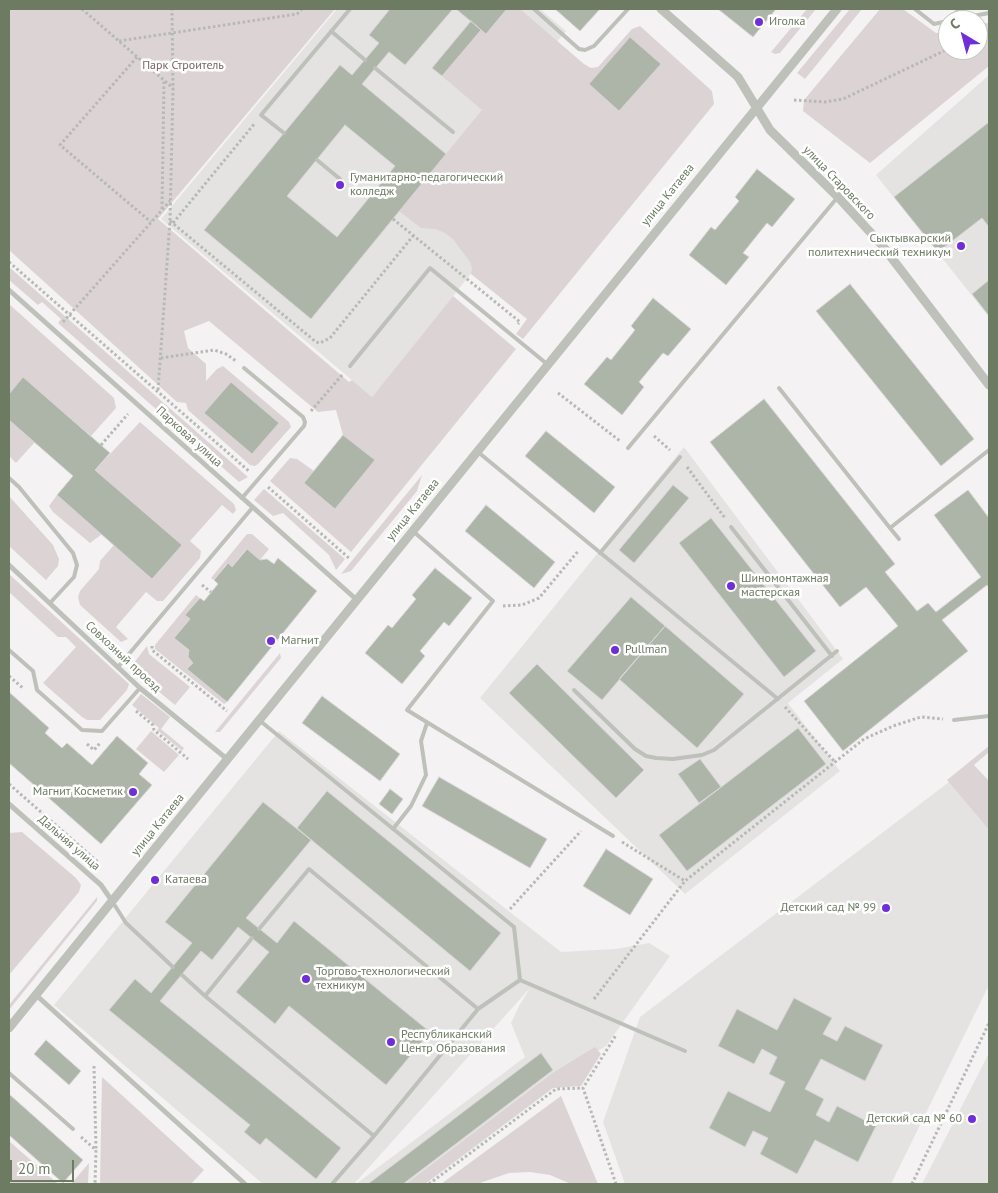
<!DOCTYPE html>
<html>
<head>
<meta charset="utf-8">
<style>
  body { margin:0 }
  #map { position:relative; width:998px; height:1193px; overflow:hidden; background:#f5f2f4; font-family:"PT Sans",sans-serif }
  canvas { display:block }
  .frame { position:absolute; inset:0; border:10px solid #6c7b62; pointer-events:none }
  .north { position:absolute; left:938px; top:10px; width:50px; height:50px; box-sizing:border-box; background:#fff; border:1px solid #c4cac0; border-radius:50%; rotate:323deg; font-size:14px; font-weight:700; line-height:20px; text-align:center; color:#6c7b62 }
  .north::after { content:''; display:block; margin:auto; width:18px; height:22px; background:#6f2ed8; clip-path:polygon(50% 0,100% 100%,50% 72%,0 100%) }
  .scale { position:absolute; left:10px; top:1160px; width:64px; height:22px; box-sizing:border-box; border:2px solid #6c7b62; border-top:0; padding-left:6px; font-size:15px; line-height:18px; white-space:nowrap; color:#6c7b62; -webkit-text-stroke:4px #fff; paint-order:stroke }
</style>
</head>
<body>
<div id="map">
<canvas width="998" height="1193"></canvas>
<div class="frame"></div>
<div class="north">С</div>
<div class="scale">20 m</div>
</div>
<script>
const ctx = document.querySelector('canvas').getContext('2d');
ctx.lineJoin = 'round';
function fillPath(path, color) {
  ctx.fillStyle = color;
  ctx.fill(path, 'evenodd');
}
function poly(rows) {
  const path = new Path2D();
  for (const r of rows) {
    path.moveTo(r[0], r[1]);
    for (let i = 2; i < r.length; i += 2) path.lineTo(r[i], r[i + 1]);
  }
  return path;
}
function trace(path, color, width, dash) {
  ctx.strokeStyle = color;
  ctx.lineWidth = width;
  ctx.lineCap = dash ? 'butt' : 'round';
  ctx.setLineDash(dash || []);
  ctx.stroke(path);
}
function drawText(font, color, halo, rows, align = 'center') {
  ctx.font = font + ' "PT Sans",sans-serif';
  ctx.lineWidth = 5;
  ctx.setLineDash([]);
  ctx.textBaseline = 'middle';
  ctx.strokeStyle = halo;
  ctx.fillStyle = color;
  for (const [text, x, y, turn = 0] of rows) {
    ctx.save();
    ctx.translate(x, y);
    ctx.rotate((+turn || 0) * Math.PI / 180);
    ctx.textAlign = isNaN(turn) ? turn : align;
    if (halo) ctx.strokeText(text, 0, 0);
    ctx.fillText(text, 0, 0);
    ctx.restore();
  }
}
fillPath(poly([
  [337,9,540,9,566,31,460,159,522,210,372,397,161,219],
  [989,75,989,317,876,175],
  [684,447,843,659,788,703,840,771,685,894,480,698],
  [279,731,561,952,616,949,649,943,670,956,606,1046,563,1072,414,1184,356,1184,525,1057,511,1023,519,1006,530,988,354,1184,263,1184,54,1005],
  [949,782,989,830,989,985,891,1184,625,1184,603,1122,640,1017],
  [989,1053,989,1184,922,1184]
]), '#e4e3e2');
fillPath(poly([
  [9,9,335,9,158,219,349,382,352,380,372,397,453,296,516,349,351,552,270,481,290,458,297,459,314,471,343,435,336,410,318,412,209,321,184,331,188,348,206,364,206,381,217,369,223,366,289,422,291,427,258,464,255,466,250,465,188,410,186,403,177,402,9,250],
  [504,9,520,9,584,64,591,68,598,67,632,29,640,26,712,91,714,104,523,339,516,334,527,319,471,274,472,268,470,262,453,239,445,233,435,229,421,228,399,211,482,110,442,76,481,30,486,34,506,10],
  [807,9,816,9,780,53,775,54,771,52],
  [850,9,862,9,805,79,797,73],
  [880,9,903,9,936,33,948,31,948,50,978,50,978,24,989,23,989,66,870,163,803,111,804,100],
  [9,267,248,477,239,482,58,323,61,319,42,302,38,305,9,280],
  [9,304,114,398,116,408,91,436,23,378,9,394],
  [9,420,35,442,16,463,9,456],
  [140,422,234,504,236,510,233,514,222,505,190,541,201,551,200,558,163,601,157,601,146,592,116,627,128,639,121,642,80,605,78,597,80,591,99,569,100,561,114,545,181,545,95,470],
  [422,475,417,491,351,571,341,574],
  [264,489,345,559,336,570,329,555,283,513,273,516,254,500],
  [57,495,102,534,90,543,53,512,49,506],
  [9,496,53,545,59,559,58,566,46,580,9,546],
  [247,534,252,534,269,549,260,560,246,549,232,567,227,563,214,580,211,578],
  [9,574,129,684,127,690,100,720,87,720,82,717,43,683,76,647,66,637,58,637,9,592],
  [196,595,200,598,186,615,190,619,174,638,189,650,188,657,193,663,188,669,227,702,224,704,155,649,155,645],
  [147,646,149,654,190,687,175,705,130,668],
  [280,653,281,658,220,732,215,732],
  [141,694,170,717,161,729,184,748,182,751,157,730,159,728,132,705],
  [151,731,179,755,164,772,136,749],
  [989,746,989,752,974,765,989,781,989,830,947,780],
  [22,832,76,878,81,885,79,892,9,975,9,833],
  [97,897,97,901,9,1010,9,1005],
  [595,1047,601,1054,581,1086,553,1088,425,1184,406,1184,554,1072],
  [102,1077,204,1170,191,1184,100,1184],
  [561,1096,598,1184,571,1184,550,1175,530,1172,509,1173,477,1184,441,1184],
  [9,1140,9,1141,58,1184,9,1184],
  [89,1163,88,1184,71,1184]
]), '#dcd3d5');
const building = poly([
  [390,9,453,9,405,65,389,52,362,84,446,154,311,319,204,230,340,65,352,75,379,43,369,35,390,9],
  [345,125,395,166,337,237,287,196,345,125],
  [456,9,504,9,506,10,486,34,456,9],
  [555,9,600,9,580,31,555,9],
  [718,9,776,9,753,37,718,9],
  [471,21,481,30,442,76,432,68,471,21],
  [630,37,661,64,619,111,589,84,630,37],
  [989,122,989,227,982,218,938,252,894,197,989,122],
  [757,169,795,199,772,227,767,223,743,253,749,257,726,285,689,255,711,227,715,230,739,201,735,197,757,169],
  [989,280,989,316,972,294,989,280],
  [850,284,974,439,941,466,816,311,850,284],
  [653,298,691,329,668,356,663,353,639,382,644,387,622,415,584,384,607,357,611,360,635,330,631,326,653,298],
  [23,377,110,453,95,470,182,545,152,579,57,495,73,476,9,420,9,394,23,377],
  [231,382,279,423,252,454,204,413,231,382],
  [764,399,895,564,885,572,917,611,928,603,936,612,981,577,934,515,968,490,989,518,989,588,987,585,942,620,968,651,843,751,804,701,898,626,866,587,840,607,710,442,764,399],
  [546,431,615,487,594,513,525,456,546,431],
  [343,435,375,460,335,509,304,483,343,435],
  [673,485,689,498,634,563,619,550,673,485],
  [486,505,555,562,534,588,465,531,486,505],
  [711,518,816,651,784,677,679,543,711,518],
  [247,549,260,560,267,559,274,564,278,558,317,591,227,702,187,669,193,663,188,657,189,650,174,638,190,619,185,615,200,598,204,601,218,584,214,580,228,563,232,567,247,549],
  [435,568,472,598,449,626,444,622,420,651,425,656,402,684,365,653,388,625,392,628,416,599,412,595,435,568],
  [631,597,665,626,602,700,567,671,631,597],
  [665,626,744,694,697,748,619,679,665,626],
  [537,664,644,770,616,798,509,693,537,664],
  [9,692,49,728,45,733,62,748,67,743,92,765,117,736,148,763,139,774,152,785,101,844,9,763,9,692],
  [322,696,400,754,380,781,302,723,322,696],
  [798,728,826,764,687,871,659,835,798,728],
  [700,759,721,787,699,803,678,774,700,759],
  [439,777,547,839,530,868,422,806,439,777],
  [390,789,403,799,392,814,379,804,390,789],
  [327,791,501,933,470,971,297,828,327,791],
  [263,802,311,840,246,918,277,943,294,921,430,1032,386,1085,289,1006,275,1024,236,992,269,952,238,927,212,960,201,951,160,1001,341,1148,316,1179,266,1138,260,1145,244,1132,250,1125,109,1010,135,979,151,993,192,943,165,922,263,802],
  [606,849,653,879,630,915,583,886,606,849],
  [794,998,832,1018,823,1034,837,1041,845,1026,883,1045,865,1081,821,1059,805,1089,824,1099,816,1115,829,1122,837,1106,876,1126,858,1162,815,1140,797,1174,760,1154,768,1138,753,1131,745,1147,709,1128,728,1091,770,1112,785,1082,769,1074,777,1057,762,1049,754,1064,718,1046,737,1009,777,1030,794,998],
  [46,1040,81,1071,69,1085,34,1054,46,1040],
  [541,1053,553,1070,403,1184,368,1184,541,1053],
  [9,1094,83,1160,63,1183,9,1135,9,1094]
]);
fillPath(building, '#adb4a8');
trace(building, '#d6d4d6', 1);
trace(poly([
  [82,9,173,88],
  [978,35,989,30],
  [119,41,297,14,302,9],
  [137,57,60,145,151,222],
  [794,100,825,102,843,99,948,49],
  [162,209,164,81],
  [393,219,520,322,518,324],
  [170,221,316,342,320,343,330,338,413,236],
  [173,223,255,123],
  [9,262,250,472],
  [63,322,170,201],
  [161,358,214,350,226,354,236,361],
  [158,390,170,221,173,89,172,9],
  [558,393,620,441],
  [311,411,343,374],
  [654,436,670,450],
  [101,445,128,414],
  [687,467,725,518],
  [268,487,350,559],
  [202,585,211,592],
  [503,606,522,605,539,598,579,550],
  [152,646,152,650,227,711],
  [9,676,24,689],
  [785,707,835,762],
  [136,711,153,725,154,730,188,759],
  [87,744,94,750,100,743],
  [9,784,99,863],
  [622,842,685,881,864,739,893,726,921,717,943,719],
  [510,909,581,831],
  [594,999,685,881],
  [94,1066,96,1150],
  [81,1137,96,1150,95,1184],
  [429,1184,556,1089,583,1088],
  [616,1184,583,1088,616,1035],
  [912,1184,989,1023]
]), '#b6bab4', 3, [2.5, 2.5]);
trace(poly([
  [534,9,579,49,585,50,594,46,628,9],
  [915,9,934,24,948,21],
  [950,20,959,9],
  [952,20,989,13],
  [331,31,365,60],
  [375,68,453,132],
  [284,133,261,115,350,9],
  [317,160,340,179],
  [350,366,430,268,547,364],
  [779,388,890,528],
  [628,448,837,198],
  [478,452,778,699],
  [9,478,19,487,73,553,77,565,74,577,50,603],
  [242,498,304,426,305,422,303,417,244,368],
  [731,527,832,656],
  [414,532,493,601,407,710,613,836],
  [899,539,890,528,989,450],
  [600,553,680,457],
  [9,650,33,671,37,690,82,730,102,731,140,688],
  [118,667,253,507],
  [574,690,635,749,646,756,656,758,673,759,702,755,714,750,837,651],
  [259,720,514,927,520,980,478,1009],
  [954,720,989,716],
  [393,829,411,806,426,775,421,741,427,723],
  [112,901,126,923,173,967],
  [252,938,205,996,374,1136,478,1009,309,869,259,929],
  [182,975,205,996],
  [520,980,685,1051],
  [9,1073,73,1129],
  [332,1184,374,1136]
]), '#bdc1b9', 4);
trace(poly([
  [9,290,357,600],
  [9,565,140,688,227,759],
  [9,804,101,885,112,901],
  [36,995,245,1184]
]), '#bdc1b9', 5);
trace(poly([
  [661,9,738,77,770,130,838,197,881,244,989,385],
  [9,1028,837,9]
]), '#bdc1b9', 9);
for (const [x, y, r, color] of [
  [759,22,5,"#6f2ed8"],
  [340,185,5,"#6f2ed8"],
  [961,246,5,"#6f2ed8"],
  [731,586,5,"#6f2ed8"],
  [271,641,5,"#6f2ed8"],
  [615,650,5,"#6f2ed8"],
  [133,792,5,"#6f2ed8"],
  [155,880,5,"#6f2ed8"],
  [886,908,5,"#6f2ed8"],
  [306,979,5,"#6f2ed8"],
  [391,1042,5,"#6f2ed8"],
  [972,1119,5,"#6f2ed8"]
]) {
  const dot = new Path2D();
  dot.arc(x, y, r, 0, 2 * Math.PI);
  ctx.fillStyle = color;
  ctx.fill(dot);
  trace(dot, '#fff', 2);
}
drawText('12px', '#6c7b62', '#fff', [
  ["Иголка",769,22],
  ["Гуманитарно-педагогический",350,178],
  ["колледж",350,192],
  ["Сыктывкарский",951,239,"right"],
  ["политехнический техникум",951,253,"right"],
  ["Шиномонтажная",741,579],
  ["мастерская",741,593],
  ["Магнит",281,641],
  ["Pullman",625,650],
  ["Магнит Косметик",123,792,"right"],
  ["Катаева",165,880],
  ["Детский сад № 99",876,908,"right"],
  ["Торгово-технологический",316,972],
  ["техникум",316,986],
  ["Республиканский",401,1035],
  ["Центр Образования",401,1049],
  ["Детский сад № 60",962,1119,"right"]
], 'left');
drawText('12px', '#786465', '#fff', [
  ["Парк Строитель",183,66]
]);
drawText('12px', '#6c7b62', '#fff', [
  ["улица Старовского",839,183,46],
  ["улица Катаева",668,195,-51],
  ["Парковая улица",189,437,42],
  ["улица Катаева",413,510,-51],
  ["Совхозный проезд",123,657,43],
  ["улица Катаева",158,825,-51],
  ["Дальняя улица",69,843,41]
]);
</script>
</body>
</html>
